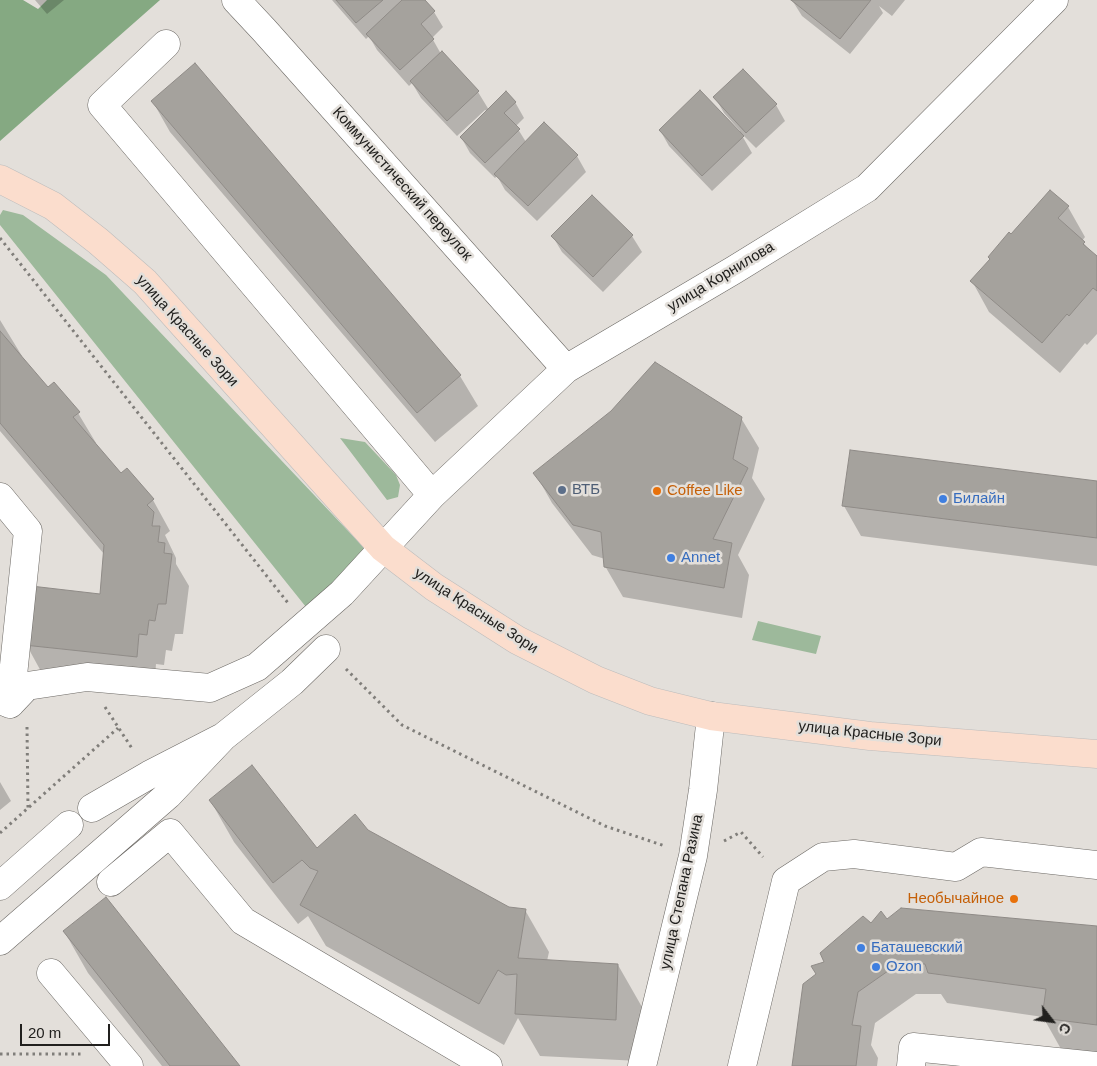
<!DOCTYPE html>
<html>
<head>
<meta charset="utf-8">
<style>
  body { margin:0 }
  #map { position:relative; width:1097px; height:1066px; overflow:hidden; background:#e3dfda; font-family:Arial,sans-serif }
  canvas { display:block }
  .north { position:absolute; left:1027px; top:996px; width:50px; height:50px; -webkit-text-stroke:4px #e3dfda; paint-order:stroke; rotate:120deg; font-size:14px; font-weight:700; line-height:20px; text-align:center; color:#21201e }
  .north::after { content:''; display:block; margin:auto; width:18px; height:22px; background:#21201e; clip-path:polygon(50% 0,100% 100%,50% 72%,0 100%) }
  .scale { position:absolute; left:20px; top:1024px; width:90px; height:22px; box-sizing:border-box; border:2px solid #21201e; border-top:0; padding-left:6px; font-size:15px; line-height:18px; white-space:nowrap; color:#21201e; -webkit-text-stroke:4px #e3dfda; paint-order:stroke }
</style>
</head>
<body>
<div id="map">
<canvas width="1097" height="1066"></canvas>
<div class="north">С</div>
<div class="scale">20 m</div>
</div>
<script>
const ctx = document.querySelector('canvas').getContext('2d');
ctx.lineJoin = 'round';
function fillPath(path, color) {
  ctx.fillStyle = color;
  ctx.fill(path, 'evenodd');
}
function poly(rows) {
  const path = new Path2D();
  for (const r of rows) {
    path.moveTo(r[0], r[1]);
    for (let i = 2; i < r.length; i += 2) path.lineTo(r[i], r[i + 1]);
  }
  return path;
}
function trace(path, color, width, dash) {
  ctx.strokeStyle = color;
  ctx.lineWidth = width;
  ctx.lineCap = dash ? 'butt' : 'round';
  ctx.setLineDash(dash || []);
  ctx.stroke(path);
}
function drawText(font, color, halo, rows, align = 'center') {
  ctx.font = font + ' Arial,sans-serif';
  ctx.lineWidth = 5;
  ctx.setLineDash([]);
  ctx.textBaseline = 'middle';
  ctx.strokeStyle = halo;
  ctx.fillStyle = color;
  for (const [text, x, y, turn = 0] of rows) {
    ctx.save();
    ctx.translate(x, y);
    ctx.rotate((+turn || 0) * Math.PI / 180);
    ctx.textAlign = isNaN(turn) ? turn : align;
    if (halo) ctx.strokeText(text, 0, 0);
    ctx.fillText(text, 0, 0);
    ctx.restore();
  }
}
fillPath(poly([
  [3,210,23,215,106,275,368,552,306,607,0,225,0,215],
  [340,438,365,442,396,475,400,485,398,497,387,500],
  [758,621,821,636,816,654,752,640]
]), '#9db99b');
fillPath(poly([
  [0,0,23,0,38,9,47,0,160,0,0,141]
]), '#85a982');
fillPath(poly([
  [35,0,64,0,47,14],
  [332,0,424,0,434,12,443,27,432,38,441,54,478,92,489,110,515,102,524,118,516,126,526,142,577,156,586,172,537,221,505,190,497,176,495,178,470,153,461,137,487,111,485,110,457,136,421,98,412,83,409,86,377,50,369,36,366,39],
  [792,0,905,0,892,16,879,6,883,13,850,54,802,16],
  [715,97,776,105,785,121,756,148,740,132,752,153,712,191,669,146,660,130,739,133,740,131,724,113],
  [153,102,460,376,478,406,435,442,170,132],
  [592,196,632,236,642,252,603,292,562,252,553,237],
  [1068,207,1085,237,1082,241,1089,250,1097,258,1097,334,1087,345,1085,343,1060,373,989,312,972,281,1012,236],
  [0,320,22,356,20,357,48,389,78,413,96,443,95,444,121,475,127,470,153,500,170,531,165,535,176,558,176,564,189,586,183,634,175,634,172,651,166,650,164,665,156,664,154,688,43,675,26,644,101,596,104,554,0,431],
  [741,418,759,448,752,478,765,499,738,555,749,575,742,618,623,597,605,566,605,559,592,555,552,503,535,473],
  [1097,483,1097,566,861,536,844,506],
  [0,782,11,801,0,810],
  [210,800,317,850,368,831,509,908,525,910,549,952,547,961,618,965,642,1007,639,1061,540,1056,518,1018,504,1045,326,946,308,916,298,924,234,842],
  [886,921,1097,928,1097,1053,1061,1049,1043,1017,947,1003,941,994,916,994,875,1023,871,1045,878,1058,877,1066,793,1066,817,975,826,963,871,924],
  [64,931,239,1066,162,1066,88,973]
]), '#0003');
const building = poly([
  [336,0,383,0,356,23,336,0],
  [402,0,425,0,435,11,421,24,434,39,400,70,366,34,402,0],
  [791,0,871,0,840,39,791,0],
  [442,51,479,91,447,121,410,81,442,51],
  [195,63,461,375,417,413,151,101,195,63],
  [743,69,777,104,746,133,713,97,743,69],
  [700,90,744,136,702,176,659,130,700,90],
  [506,91,516,102,504,113,520,129,485,163,460,137,506,91],
  [544,122,578,155,528,206,494,174,544,122],
  [1050,190,1069,206,1058,218,1085,242,1083,244,1097,256,1097,291,1093,288,1069,316,1067,314,1042,343,970,281,990,259,988,257,1009,232,1011,234,1050,190],
  [592,195,633,235,593,277,551,236,592,195],
  [0,331,48,387,54,382,80,412,73,417,121,473,127,468,154,499,147,505,154,512,152,526,160,526,158,542,165,543,164,553,172,554,166,604,158,604,155,621,149,620,147,635,139,634,137,657,24,645,31,586,100,594,104,545,0,423,0,331],
  [655,362,742,417,733,459,748,468,713,539,732,543,724,588,604,567,601,532,573,525,533,473,611,411,655,362],
  [850,450,1097,481,1097,538,842,506,850,450],
  [252,765,317,848,355,814,368,830,509,907,526,909,518,958,618,964,616,1020,515,1014,517,974,506,975,498,970,479,1004,300,905,318,871,310,868,302,860,273,883,209,800,252,765],
  [106,897,240,1066,170,1066,63,931,106,897],
  [901,908,1097,926,1097,1025,1042,1018,1046,989,928,973,925,964,898,964,858,992,852,1025,861,1026,856,1066,792,1066,803,984,816,974,811,966,824,962,820,953,863,916,871,923,881,911,887,919,901,908]
]);
fillPath(building, '#a5a29d');
trace(building, '#8f8b87', 1);
const minor = poly([
  [236,0,264,30,566,369],
  [166,44,102,105,432,495],
  [0,497,28,531,10,704],
  [0,700,10,704,27,686,87,677,210,688,257,667,342,593,432,495,566,369,734,270,867,188,1054,0],
  [92,808,149,775,223,737,292,682,326,649],
  [111,882,170,833,243,921,488,1066],
  [0,886,69,825],
  [0,941,168,795,223,737],
  [51,973,129,1066],
  [642,1066,693,856,703,790,711,716],
  [742,1066,786,881,823,857,854,854,956,867,981,852,1097,865],
  [911,1066,913,1047,1097,1066]
]);
const major = poly([
  [0,179,53,206,98,241,145,282,383,548,434,587,517,640,596,680,650,701,711,716,870,736,1097,754]
]);
trace(minor, '#6c6965', 29);
trace(major, '#bcbcbc', 29);
trace(poly([
  [0,238,288,603],
  [346,669,402,725,605,826,665,846],
  [105,707,133,750],
  [27,727,28,808],
  [0,833,118,728],
  [724,841,741,832,763,857],
  [0,1054,81,1054]
]), '#807e7a', 3, [2.5, 4]);
trace(minor, '#fff', 28);
trace(major, '#fbddcd', 28);
for (const [x, y, r, color] of [
  [562,490,5,"#5c6f8a"],
  [657,491,5,"#e8710a"],
  [943,499,5,"#3f7fe0"],
  [671,558,5,"#3f7fe0"],
  [1014,899,5,"#e8710a"],
  [861,948,5,"#3f7fe0"],
  [876,967,5,"#3f7fe0"]
]) {
  const dot = new Path2D();
  dot.arc(x, y, r, 0, 2 * Math.PI);
  ctx.fillStyle = color;
  ctx.fill(dot);
  trace(dot, '#e3dfda', 2);
}
drawText('15px', '#21201e', '#e3dfda', [
  ["Коммунистический переулок",402,184,48],
  ["улица Корнилова",721,277,-31],
  ["улица Красные Зори",187,331,48],
  ["улица Красные Зори",476,611,33],
  ["улица Красные Зори",870,734,6],
  ["улица Степана Разина",682,892,-78]
]);
drawText('15px', '#4e5e75', '#e3dfda', [
  ["ВТБ",572,490]
], 'left');
drawText('15px', '#c56008', '#e3dfda', [
  ["Coffee Like",667,491],
  ["Необычайное",1004,899,"right"]
], 'left');
drawText('15px', '#366cbe', '#e3dfda', [
  ["Билайн",953,499],
  ["Annet",681,558],
  ["Баташевский",871,948],
  ["Ozon",886,967]
], 'left');
</script>
</body>
</html>
